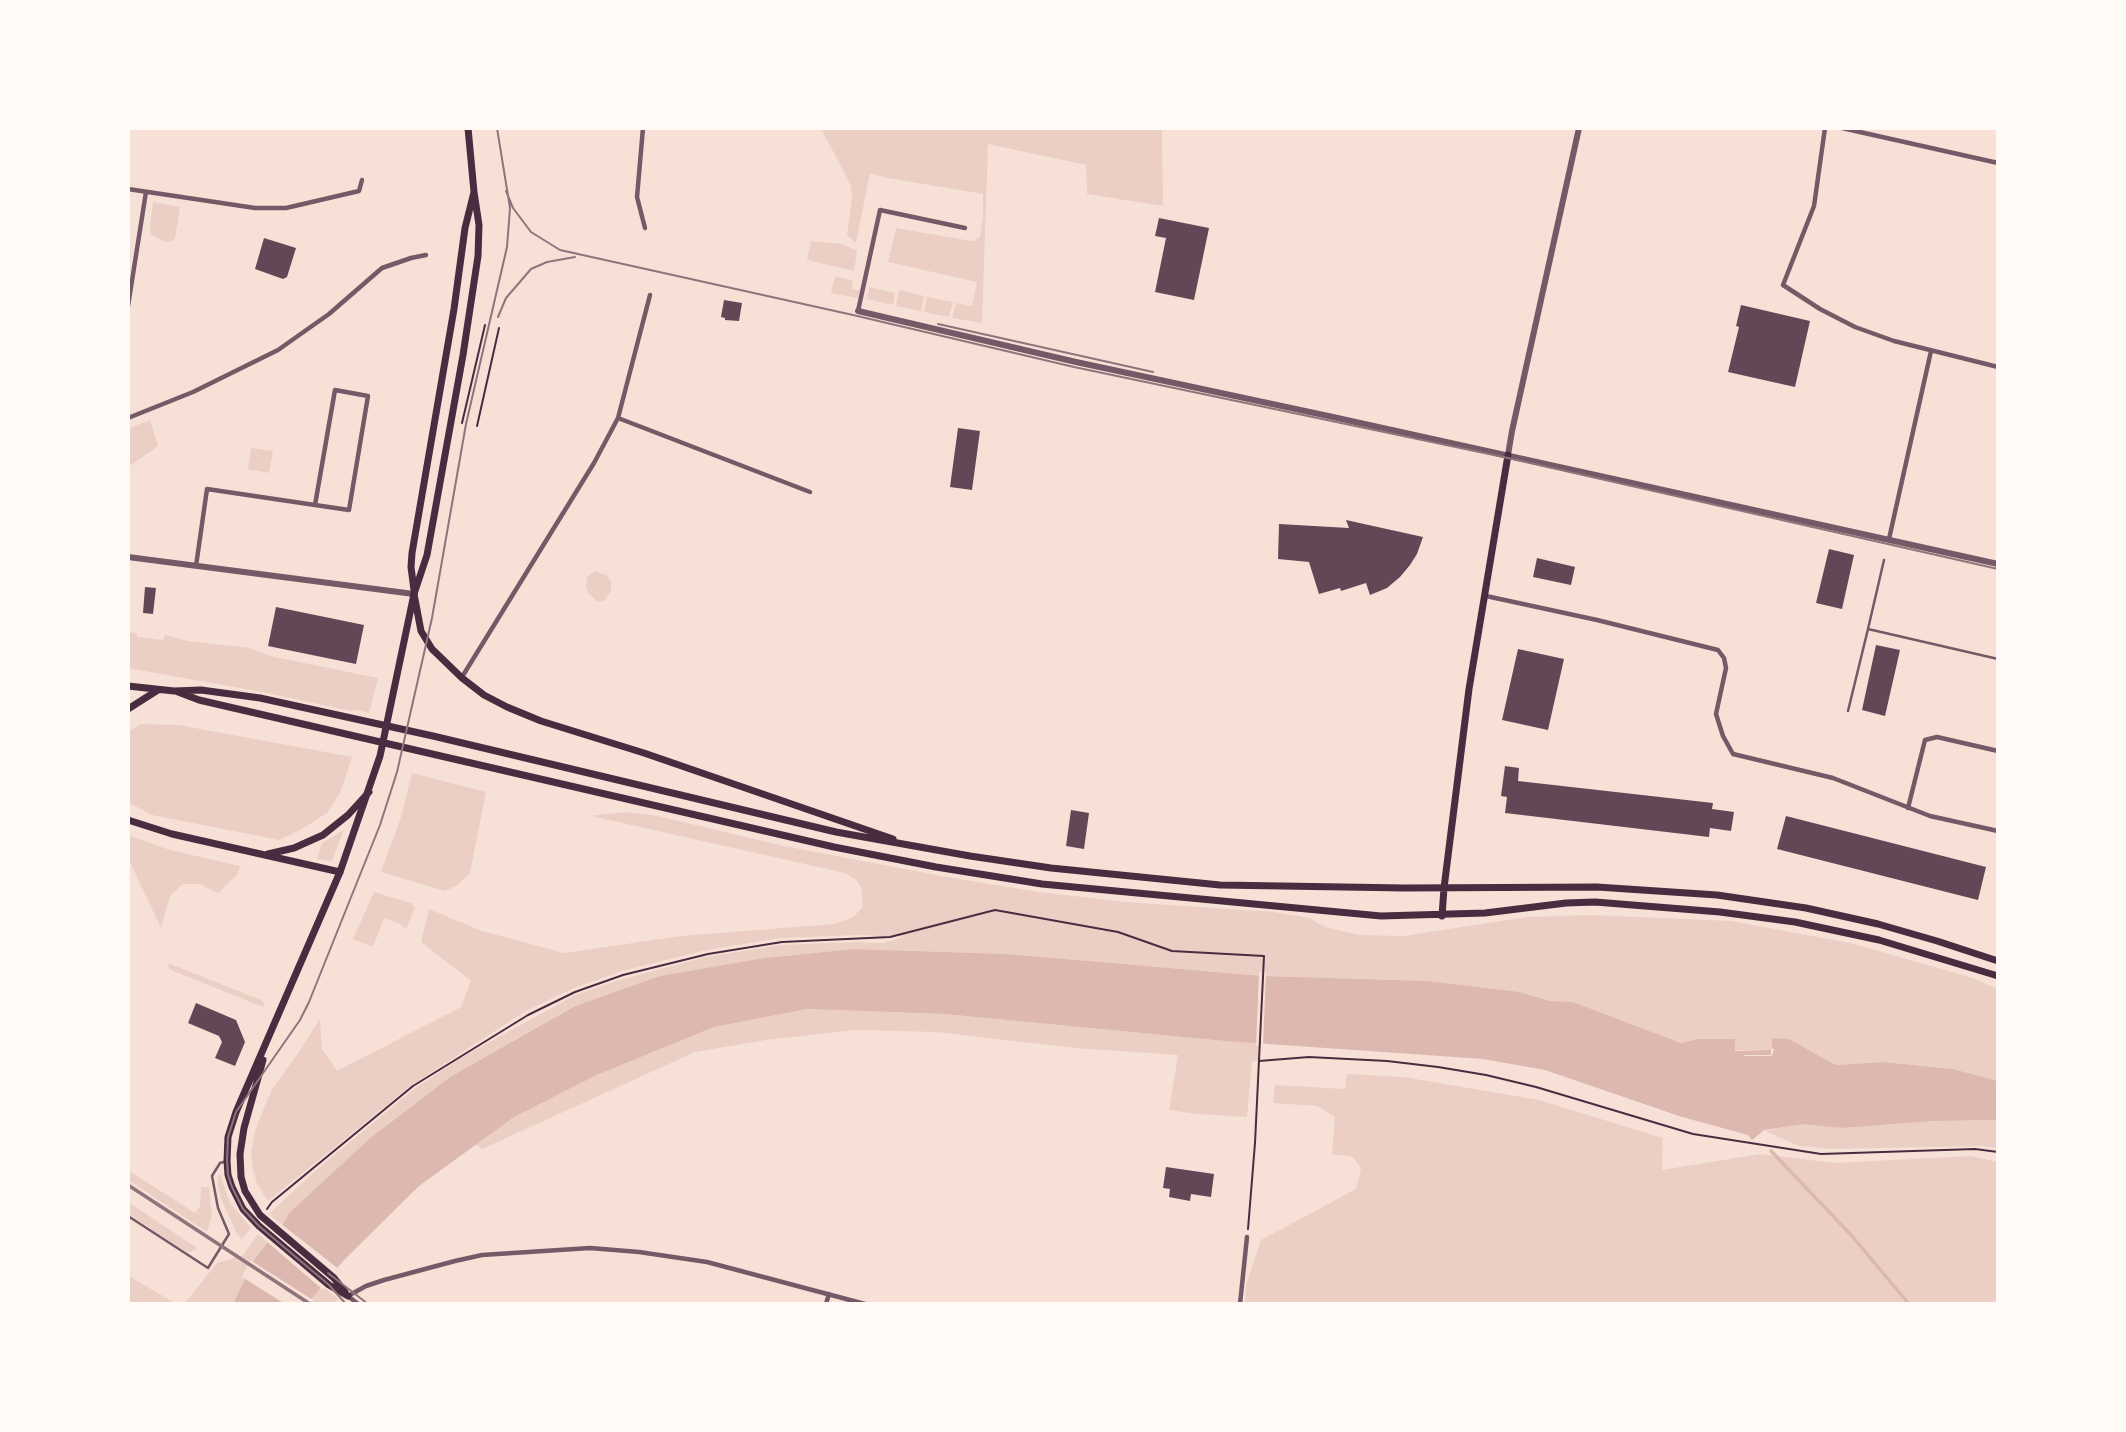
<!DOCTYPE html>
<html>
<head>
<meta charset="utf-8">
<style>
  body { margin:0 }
  #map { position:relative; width:2126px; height:1432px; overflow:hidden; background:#f7e1d7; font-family:Raleway,sans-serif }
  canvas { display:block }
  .frame { position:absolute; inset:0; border:130px solid #fffaf5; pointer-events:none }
</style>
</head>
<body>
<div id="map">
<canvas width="2126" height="1432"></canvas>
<div class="frame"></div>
</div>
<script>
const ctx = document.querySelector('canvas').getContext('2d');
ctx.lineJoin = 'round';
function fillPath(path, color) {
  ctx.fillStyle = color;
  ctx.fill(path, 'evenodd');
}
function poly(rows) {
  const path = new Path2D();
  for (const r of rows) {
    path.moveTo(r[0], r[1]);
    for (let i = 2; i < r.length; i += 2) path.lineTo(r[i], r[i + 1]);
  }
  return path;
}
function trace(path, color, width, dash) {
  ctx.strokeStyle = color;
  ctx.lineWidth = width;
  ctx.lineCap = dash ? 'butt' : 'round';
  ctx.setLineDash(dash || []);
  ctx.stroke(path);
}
fillPath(poly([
  [821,128,1162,128,1163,206,1087,194,1086,165,988,144,982,323,952,318,956,303,972,306,977,282,888,262,896,228,971,241,976,240,980,237,983,217,983,194,887,178,870,173,856,243,847,235,852,197,851,186],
  [153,202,180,207,175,239,168,242,163,241,151,235,150,225],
  [811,241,842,244,857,251,854,271,807,260],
  [835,276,853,281,852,289,860,291,858,298,831,293],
  [869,287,895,293,893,305,867,299],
  [899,290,924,296,921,311,896,306],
  [927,297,953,302,949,317,924,312],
  [150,420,158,446,128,467,128,429],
  [251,448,273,451,269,473,248,469],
  [595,571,606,575,611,581,611,591,605,600,598,602,588,593,586,586,587,577],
  [128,632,137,633,137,637,163,640,165,635,188,641,250,648,270,656,378,678,369,713,357,710,351,711,257,691,128,668],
  [140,724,179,725,352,757,341,791,327,813,302,829,279,840,152,815,130,803,128,800,128,732],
  [412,773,486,792,470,873,456,886,445,891,381,872,401,817],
  [625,812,653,815,784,846,947,877,1039,892,1125,902,1274,912,1309,918,1325,927,1359,935,1403,936,1527,917,1592,915,1731,921,1850,943,1970,977,1998,989,1998,1081,1953,1069,1884,1062,1836,1065,1789,1039,1772,1038,1772,1050,1735,1050,1735,1039,1698,1039,1681,1043,1573,1002,1550,1001,1520,992,1428,981,1263,976,1007,954,853,949,765,958,572,1007,450,1077,369,1139,289,1213,284,1222,282,1224,273,1218,270,1213,315,1171,414,1089,459,1059,575,995,623,979,706,957,780,945,857,942,882,943,904,937,860,935,781,938,707,950,622,971,574,988,526,1011,413,1084,268,1201,257,1184,253,1169,251,1154,255,1130,272,1089,296,1056,320,1019,322,1049,337,1071,461,1007,471,981,421,942,429,909,482,931,564,953,681,936,834,924,853,917,863,907,861,887,856,880,845,873,591,816],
  [344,830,332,860,328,861,317,859,322,843],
  [128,835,170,850,240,866,237,875,218,893,199,884,183,884,170,896,161,928,128,858],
  [374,892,411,903,415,908,406,929,400,924,384,918,373,947,353,939],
  [168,963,261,1000,264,1003,263,1007,169,969],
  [807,1009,945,1014,1225,1041,1260,1042,1259,1061,1252,1061,1247,1117,1197,1114,1169,1110,1178,1055,1075,1048,936,1032,856,1030,766,1040,695,1052,482,1149,476,1144,514,1117,597,1075,714,1027],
  [1347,1074,1404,1077,1539,1100,1663,1138,1662,1170,1760,1154,1835,1163,1971,1156,1998,1162,1998,1304,1245,1304,1246,1285,1261,1240,1356,1189,1361,1169,1353,1157,1332,1154,1335,1117,1317,1106,1273,1103,1275,1085,1345,1089],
  [1998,1120,1998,1148,1981,1146,1832,1149,1799,1146,1765,1131,1804,1123,1842,1128,1934,1121],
  [128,1170,195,1213,200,1206,201,1187,209,1187,212,1215,207,1232,128,1180],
  [220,1174,230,1203,251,1228,242,1239,237,1234,220,1197,217,1178],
  [128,1202,197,1248,189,1253,174,1244,128,1213],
  [258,1234,268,1243,254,1260,233,1304,184,1304,217,1263,243,1255],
  [128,1275,144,1285,177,1304,128,1304],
  [322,1286,338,1299,333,1304,306,1304]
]), '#ebcfc5');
fillPath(poly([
  [853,949,1007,954,1263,976,1428,981,1520,992,1550,1001,1573,1002,1681,1043,1698,1039,1735,1039,1735,1051,1771,1050,1771,1055,1744,1055,1744,1056,1772,1056,1774,1049,1772,1048,1772,1038,1789,1039,1836,1065,1884,1062,1953,1069,1998,1081,1998,1120,1934,1121,1842,1128,1804,1124,1764,1130,1752,1140,1748,1135,1682,1117,1545,1070,1483,1059,1225,1041,945,1014,807,1009,714,1027,597,1075,514,1117,419,1186,344,1260,307,1304,233,1304,254,1260,284,1222,289,1213,369,1139,450,1077,573,1007,660,976,765,958]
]), '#dcb8b0');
fillPath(poly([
  [1259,972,1266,972,1263,1046,1256,1046],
  [280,1223,340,1270,323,1290,265,1240],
  [250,1260,313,1300,311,1304,285,1304,242,1277]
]), '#f7e1d7');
trace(poly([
  [1771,1151,1852,1236,1909,1304]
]), '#dcb8b0', 3.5);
fillPath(poly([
  [1159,218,1209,228,1194,300,1155,292,1166,238,1155,236],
  [264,238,296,248,287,277,283,279,255,269],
  [724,300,742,303,739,321,725,320,725,318,721,317],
  [1741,305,1810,321,1795,387,1728,372,1739,327,1736,326],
  [958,428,980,431,972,490,950,487],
  [1346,520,1423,537,1417,554,1410,565,1400,577,1387,588,1370,595,1366,583,1341,591,1340,588,1319,594,1309,562,1278,559,1279,524,1349,528],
  [1829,549,1854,555,1842,609,1816,603],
  [1537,558,1575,567,1571,585,1533,577],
  [145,587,156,588,153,614,143,613],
  [276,607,364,625,356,664,268,646],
  [1876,645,1900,650,1885,716,1862,710],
  [1518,649,1564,659,1548,730,1502,720],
  [1505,766,1519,768,1518,781,1713,803,1712,809,1734,812,1731,831,1710,828,1709,837,1505,813,1507,797,1501,796],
  [1071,810,1089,813,1084,849,1066,846],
  [1786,816,1986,867,1978,900,1777,849],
  [196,1003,236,1020,245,1042,235,1066,215,1058,222,1042,219,1036,188,1023],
  [1166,1167,1214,1174,1211,1197,1191,1194,1190,1201,1169,1197,1170,1189,1163,1188]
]), '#644757');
trace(poly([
  [462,423,485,325],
  [477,426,499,328],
  [1259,1061,1309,1057,1387,1061,1438,1067,1486,1075,1536,1087,1693,1134,1821,1154,1975,1149,1998,1152],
  [267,1209,272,1202,413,1086,528,1015,575,992,623,975,708,954,782,942,890,937,995,910,1118,932,1172,951,1264,956,1255,1143,1248,1229]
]), '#4a2c40', 2);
trace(poly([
  [1884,560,1868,629,1998,659],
  [1848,711,1868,629],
  [128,1216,208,1268,229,1234,218,1208,212,1176,220,1163,227,1161]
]), '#755966', 2.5);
trace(poly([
  [643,128,637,197,645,228],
  [1825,128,1814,206,1783,285,1820,309,1855,327,1894,341,1998,367],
  [1842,128,1998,163],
  [128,189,255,208,286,208,359,191,362,180],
  [128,306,146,192],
  [858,311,880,210,965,228],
  [128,418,193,392,278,350,329,314,382,268,411,258,426,255],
  [618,418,810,492],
  [1889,539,1931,351],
  [196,566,207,489,315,505,349,510,368,396,335,390,315,505],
  [1486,596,1597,620,1718,650,1724,658,1726,668,1716,714,1723,736,1733,754,1833,778,1930,816,1998,831],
  [462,677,594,463,618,418,650,295],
  [1908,808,1925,740,1937,737,1998,751],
  [358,1304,348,1296,366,1286,384,1280,455,1261,482,1255,590,1248,639,1252,707,1262,865,1304],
  [826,1304,829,1294],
  [1240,1304,1247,1237]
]), '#755966', 4.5);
trace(poly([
  [858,311,1076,362,1333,417,1998,564],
  [1508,455,1512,431,1579,128],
  [128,557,414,594]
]), '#755966', 6);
trace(poly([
  [414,590,411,567,412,553,454,309,465,228,474,192,468,128],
  [1444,888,1469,689,1508,455],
  [263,1060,244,1128,240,1154,241,1177,245,1191,260,1215,334,1278,345,1292],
  [348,1296,329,1285,259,1226,243,1209,232,1187,228,1175,227,1161,228,1137,236,1112,340,872,380,756,414,594,427,555,463,355,478,256,479,225,474,192]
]), '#4a2c40', 7);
trace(poly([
  [414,594,421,631,432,649,462,678,484,695,507,707,541,721,644,753,893,839],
  [128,686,174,691,201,690,260,698,433,736,836,832,970,856,1051,868,1220,885,1405,888,1597,887,1717,895,1806,908,1878,924,1937,941,1998,961],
  [178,692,199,700,834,847,936,867,1042,884,1381,916,1485,913,1566,903,1595,902,1720,912,1795,922,1879,940,1998,976],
  [128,709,158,690],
  [128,820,172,834,340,872],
  [268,854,294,848,323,835,348,815,369,792],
  [1442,916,1444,888]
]), '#4a2c40', 7);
trace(poly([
  [506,191,513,208,531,232,560,250,853,315,1074,367,1508,458,1998,569],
  [498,317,506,298,531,269,547,262,575,257],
  [938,324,1153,372],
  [328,1273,368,1304],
  [346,1304,329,1285,259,1226,243,1209,232,1187,228,1175,227,1161,228,1137,236,1112,300,1020,309,1002,380,825,397,772,432,618,466,424,507,247,510,208,497,128]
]), '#8f747c', 2);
trace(poly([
  [128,1185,310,1304]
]), '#8f747c', 3.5);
</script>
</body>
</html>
